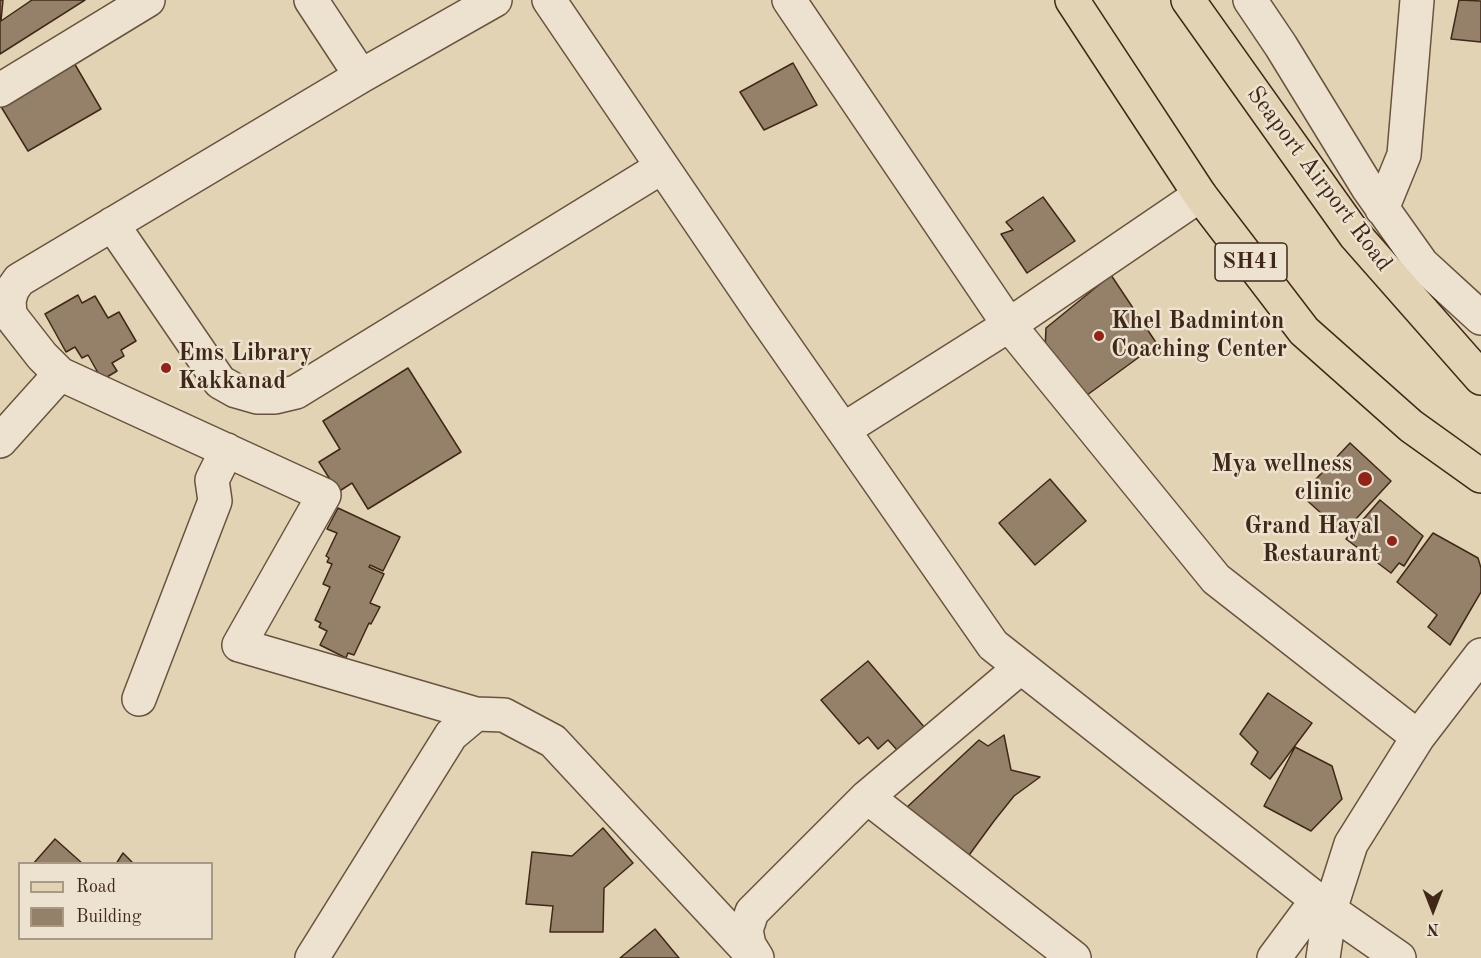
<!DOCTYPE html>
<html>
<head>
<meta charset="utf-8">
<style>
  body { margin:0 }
  #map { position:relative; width:1481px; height:958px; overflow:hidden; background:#e3d3b5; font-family:"Old Standard TT",serif }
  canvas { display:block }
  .legend { position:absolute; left:18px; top:862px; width:195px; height:78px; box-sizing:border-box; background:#ede2cf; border:2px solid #a89886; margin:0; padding:8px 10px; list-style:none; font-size:18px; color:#402818 }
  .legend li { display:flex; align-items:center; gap:12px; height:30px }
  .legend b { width:30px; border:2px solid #a89886 }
  .north { position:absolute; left:1403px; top:880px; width:60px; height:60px; -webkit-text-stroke:4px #ede2cf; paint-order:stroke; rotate:180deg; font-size:16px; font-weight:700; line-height:24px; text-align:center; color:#402818 }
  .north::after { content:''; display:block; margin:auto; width:21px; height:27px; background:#402818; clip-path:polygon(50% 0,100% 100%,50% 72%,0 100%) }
</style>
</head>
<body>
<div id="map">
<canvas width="1481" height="958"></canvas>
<ul class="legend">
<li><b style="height:8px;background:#e3d3b5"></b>Road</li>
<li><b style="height:16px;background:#95816a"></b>Building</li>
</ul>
<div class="north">N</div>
</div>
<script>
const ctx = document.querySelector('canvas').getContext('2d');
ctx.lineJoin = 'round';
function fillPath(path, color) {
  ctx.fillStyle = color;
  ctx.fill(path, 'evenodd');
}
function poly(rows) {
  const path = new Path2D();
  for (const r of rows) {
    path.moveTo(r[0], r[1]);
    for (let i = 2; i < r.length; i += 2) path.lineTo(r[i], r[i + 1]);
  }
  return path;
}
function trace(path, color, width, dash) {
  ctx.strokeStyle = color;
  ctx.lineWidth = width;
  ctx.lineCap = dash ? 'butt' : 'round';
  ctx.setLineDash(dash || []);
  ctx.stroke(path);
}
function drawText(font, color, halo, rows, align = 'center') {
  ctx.font = font + ' "Old Standard TT",serif';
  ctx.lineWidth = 5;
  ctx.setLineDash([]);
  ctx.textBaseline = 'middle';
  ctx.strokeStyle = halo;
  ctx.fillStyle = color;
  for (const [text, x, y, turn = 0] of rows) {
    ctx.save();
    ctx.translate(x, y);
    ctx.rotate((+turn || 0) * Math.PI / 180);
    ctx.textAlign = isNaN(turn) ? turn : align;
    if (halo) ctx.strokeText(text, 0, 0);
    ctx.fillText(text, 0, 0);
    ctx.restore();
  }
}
const building = poly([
  [0,0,3,0,1,21,32,0,85,0,0,54,0,0],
  [1459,0,1481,1,1481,42,1451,39,1459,0],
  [63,44,101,109,28,151,0,105,63,44],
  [793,63,817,105,764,130,740,92,793,63],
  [1043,197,1075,241,1027,273,1001,234,1013,230,1006,222,1043,197],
  [1111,275,1157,344,1083,398,1045,350,1046,328,1111,275],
  [78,295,82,303,95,296,108,318,119,312,136,341,121,350,124,356,112,363,117,371,102,380,88,355,82,358,75,347,66,352,45,314,78,295],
  [408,368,461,452,368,509,352,483,338,492,319,462,340,449,323,421,408,368],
  [1350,443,1391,481,1343,533,1301,495,1350,443],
  [1050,479,1086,521,1035,565,999,523,1050,479],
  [1380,500,1423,536,1404,566,1399,563,1391,573,1346,539,1380,500],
  [338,508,400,537,383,571,370,565,369,567,384,574,370,603,380,607,371,624,369,623,354,655,348,653,346,658,320,645,327,631,319,627,321,623,315,620,330,587,323,584,332,564,327,562,329,558,326,556,337,533,327,529,338,508],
  [1433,533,1478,558,1481,568,1481,592,1450,645,1428,627,1437,615,1397,582,1433,533],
  [868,661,925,728,898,751,888,740,878,749,868,737,859,744,821,700,868,661],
  [1268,693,1312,723,1270,779,1251,764,1258,752,1240,734,1268,693],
  [1004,735,1011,770,1040,777,1014,796,994,821,964,862,905,809,979,740,988,746,1004,735],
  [1295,747,1332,766,1342,799,1311,831,1264,806,1295,747],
  [603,828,633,863,604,888,603,932,550,932,553,906,526,904,532,852,572,856,603,828],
  [55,839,83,864,33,864,55,839],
  [123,853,134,864,116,864,123,853],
  [655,929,679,958,620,958,655,929]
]);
fillPath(building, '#95816a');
trace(building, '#402818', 1.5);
const minor = poly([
  [311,0,361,76],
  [549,0,763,315,993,645,1330,910,1399,958],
  [789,0,1009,325,1216,579,1418,737],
  [1250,0,1281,46,1368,188,1422,264,1481,318],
  [0,90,148,0],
  [1382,209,1404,155,1417,0],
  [112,224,220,382,236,391,257,397,275,397,296,392,662,167],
  [60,374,324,495,239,645,476,714],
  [843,430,1009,325,1200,195],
  [0,441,60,374,42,356,10,315,9,301,12,290,19,280,361,76,495,0],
  [139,699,215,501,212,480,227,450],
  [867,797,1074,958],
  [312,958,451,735,476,714,504,715,553,741,755,958],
  [757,958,749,945,746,930,752,912,867,797,1021,667],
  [1274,958,1317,900],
  [1323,958,1330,910,1351,844,1418,737,1481,655]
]);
const major = poly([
  [1072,0,1200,195,1304,331,1411,426,1481,476],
  [1188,0,1355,235,1481,378]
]);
trace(minor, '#69533f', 36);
trace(major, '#402818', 36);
trace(minor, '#ede2cf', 33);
trace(major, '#e3d3b5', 33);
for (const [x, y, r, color] of [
  [1099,336,6,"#8f2418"],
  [166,368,6,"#8f2418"],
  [1365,479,8,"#8f2418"],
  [1392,541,6,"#8f2418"]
]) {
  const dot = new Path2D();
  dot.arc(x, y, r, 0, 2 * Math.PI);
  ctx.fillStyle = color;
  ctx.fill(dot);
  trace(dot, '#ede2cf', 2);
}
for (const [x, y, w] of [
  [1251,262,72]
]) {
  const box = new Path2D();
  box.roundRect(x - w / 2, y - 19, w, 38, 4.5);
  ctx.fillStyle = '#ede2cf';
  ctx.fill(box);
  trace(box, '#402818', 1.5);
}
drawText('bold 22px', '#402818', null, [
  ["SH41",1251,262]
]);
drawText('24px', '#402818', '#ede2cf', [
  ["Seaport Airport Road",1319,179,53]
]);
drawText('bold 24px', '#402818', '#ede2cf', [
  ["Khel Badminton",1111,322],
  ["Coaching Center",1111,350],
  ["Ems Library",178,354],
  ["Kakkanad",178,382],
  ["Mya wellness",1352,465,"right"],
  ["clinic",1352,493,"right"],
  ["Grand Hayal",1380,527,"right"],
  ["Restaurant",1380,555,"right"]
], 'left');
</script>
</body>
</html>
